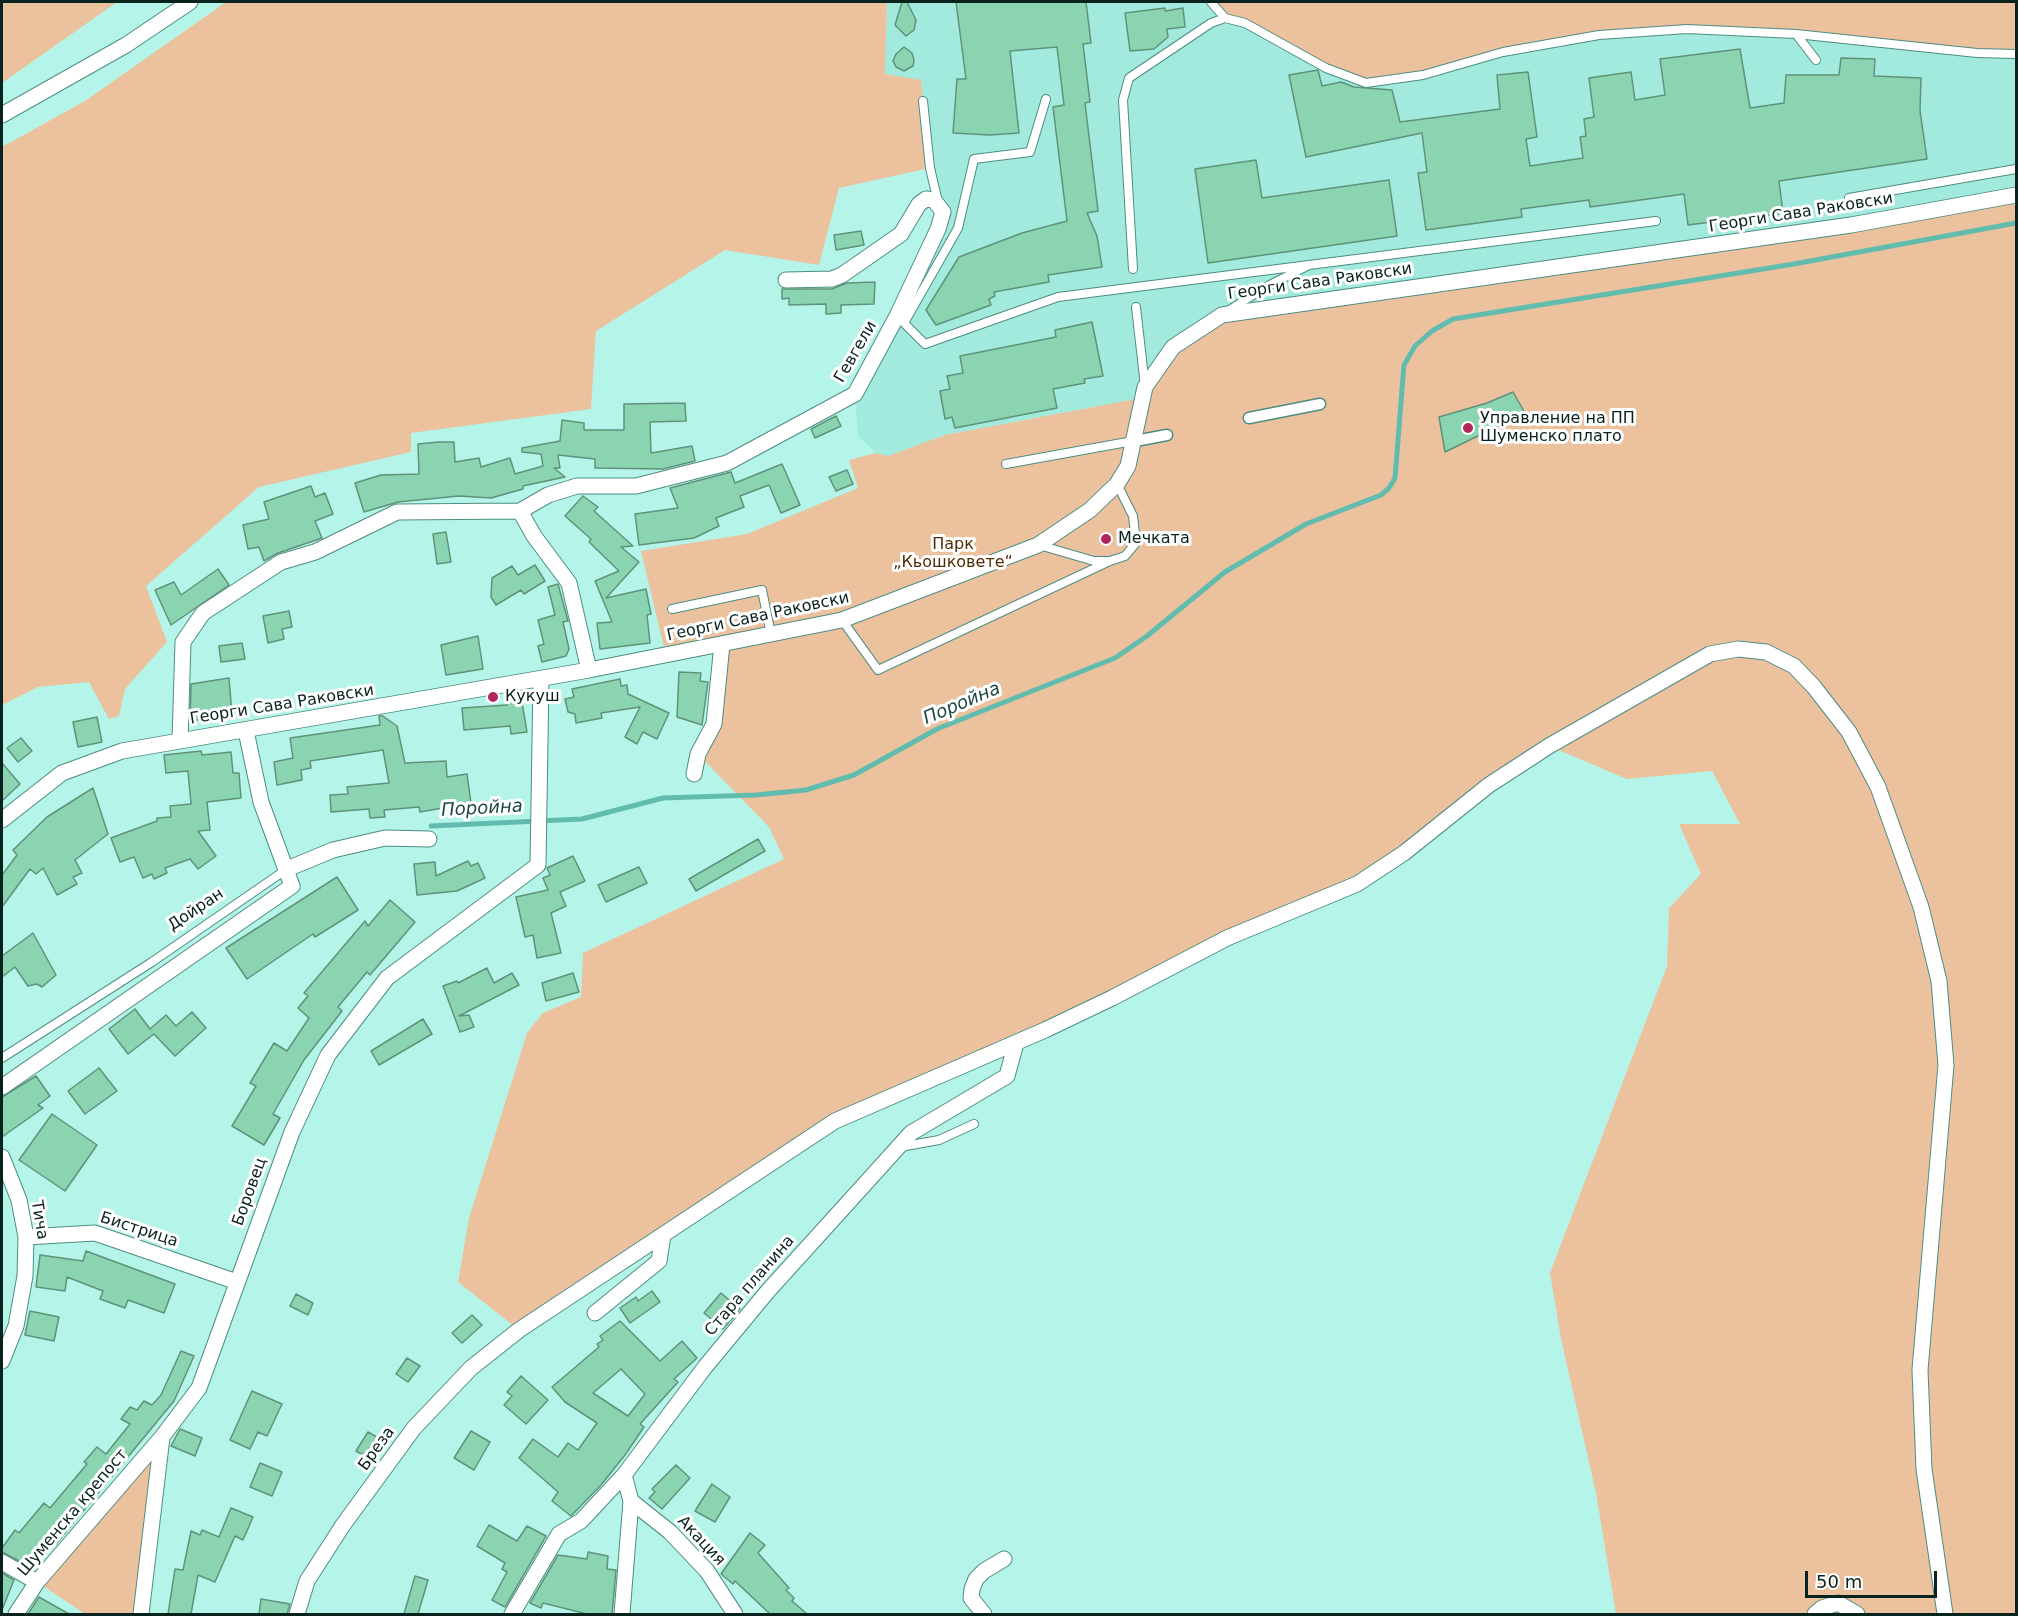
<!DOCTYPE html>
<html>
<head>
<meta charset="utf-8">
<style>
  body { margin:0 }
  #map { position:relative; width:2018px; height:1616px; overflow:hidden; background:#b5f5e9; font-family:"DejaVu Sans",sans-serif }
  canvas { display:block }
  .frame { position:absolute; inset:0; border:3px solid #08221e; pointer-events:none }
  .scale { position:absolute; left:1805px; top:1571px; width:132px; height:27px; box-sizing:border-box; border:3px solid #08221e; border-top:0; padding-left:8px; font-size:18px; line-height:21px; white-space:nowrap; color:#08221e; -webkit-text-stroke:4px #fff; paint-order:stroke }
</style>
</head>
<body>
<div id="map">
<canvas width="2018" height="1616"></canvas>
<div class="frame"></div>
<div class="scale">50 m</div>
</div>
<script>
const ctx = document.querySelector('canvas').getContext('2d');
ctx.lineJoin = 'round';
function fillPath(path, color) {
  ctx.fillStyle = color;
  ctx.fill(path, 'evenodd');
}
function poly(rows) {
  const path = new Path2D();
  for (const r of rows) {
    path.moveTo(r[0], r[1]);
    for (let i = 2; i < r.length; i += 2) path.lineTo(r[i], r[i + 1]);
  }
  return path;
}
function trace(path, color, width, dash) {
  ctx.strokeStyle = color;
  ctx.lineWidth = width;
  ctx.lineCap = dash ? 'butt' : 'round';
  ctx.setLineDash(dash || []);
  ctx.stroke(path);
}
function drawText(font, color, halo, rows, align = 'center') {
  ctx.font = font + ' "DejaVu Sans",sans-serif';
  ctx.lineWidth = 6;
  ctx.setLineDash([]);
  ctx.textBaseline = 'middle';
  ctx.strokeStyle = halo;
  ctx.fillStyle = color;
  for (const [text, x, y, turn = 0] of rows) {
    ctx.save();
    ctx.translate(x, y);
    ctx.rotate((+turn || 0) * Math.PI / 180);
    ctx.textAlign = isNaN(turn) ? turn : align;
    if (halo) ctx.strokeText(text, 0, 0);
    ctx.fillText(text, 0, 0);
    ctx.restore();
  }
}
fillPath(poly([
  [887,2,1211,2,1503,52,1599,35,1687,29,2016,54,2016,195,1141,398,945,435,888,456,876,453,858,436,855,394,938,229,921,81,885,74]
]), '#a1eadd');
fillPath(poly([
  [2,2,117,2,2,83],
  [226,2,887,2,885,74,921,80,930,168,839,188,819,265,725,250,596,331,591,409,411,433,411,452,259,487,146,586,167,642,125,689,119,716,109,719,89,682,38,687,2,705,2,147,85,101],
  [1211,2,2016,2,2016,54,1687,29,1599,35,1503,52,1423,75,1366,83,1326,68,1245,23,1225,18],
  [2016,195,2016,1614,1616,1614,1596,1493,1561,1339,1550,1273,1667,966,1669,908,1701,874,1679,824,1740,824,1712,771,1627,779,1549,746,1357,884,835,1121,519,1330,458,1282,469,1218,527,1033,543,1013,581,997,583,953,784,859,769,827,698,754,714,724,722,645,666,656,641,551,747,534,858,488,849,460,876,453,888,456,945,435,1141,398,1173,347,1222,315],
  [162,1437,141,1614,85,1614,37,1582]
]), '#ecc29e');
trace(poly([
  [431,826,582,819,663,798,756,795,806,790,854,775,937,729,1115,658,1147,636,1225,572,1306,524,1381,495,1389,488,1395,478,1404,365,1415,346,1432,331,1453,319,1794,264,2016,223]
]), '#62bcae', 5);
const building = poly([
  [902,2,907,2,916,20,914,30,906,36,895,25,902,2],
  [956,2,1086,2,1091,43,1083,44,1090,102,1085,103,1098,211,1087,213,1097,236,1102,267,1048,275,1049,282,994,292,995,296,989,299,991,305,936,325,926,310,959,257,1022,233,1067,221,1053,107,1064,105,1057,47,1010,51,1019,133,990,135,953,133,957,79,966,79,956,2],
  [1165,8,1165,11,1183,8,1185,27,1167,29,1168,37,1154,49,1130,51,1125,13,1165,8],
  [904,47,912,53,914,60,913,66,904,71,896,67,893,61,896,54,904,47],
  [1740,49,1750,108,1784,103,1786,75,1839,75,1841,58,1875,59,1874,76,1921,78,1920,111,1927,159,1779,181,1783,213,1688,225,1684,194,1590,207,1589,200,1521,209,1522,217,1426,230,1418,173,1427,172,1422,133,1306,157,1289,75,1318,70,1322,86,1341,82,1354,87,1392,90,1400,122,1500,109,1497,75,1528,72,1537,137,1526,139,1530,166,1583,158,1580,137,1586,136,1584,119,1594,117,1589,78,1631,72,1635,100,1665,95,1660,59,1740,49],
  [1256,160,1262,198,1389,180,1397,236,1208,263,1195,169,1256,160],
  [861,231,864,245,836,250,834,235,861,231],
  [875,282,874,304,841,305,841,313,826,314,826,304,789,305,789,298,782,299,782,289,832,289,847,283,875,282],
  [1092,322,1103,376,1084,379,1085,383,1053,389,1057,408,955,428,952,417,945,419,940,391,950,389,947,376,963,373,960,356,1056,337,1055,330,1092,322],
  [1513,392,1525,413,1445,452,1439,417,1487,403,1513,392],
  [685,403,686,421,650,422,651,453,692,446,695,461,663,469,595,468,595,459,558,455,560,468,554,468,565,477,523,486,523,489,491,498,459,496,398,502,364,512,355,483,381,475,419,474,418,444,439,442,454,442,455,462,479,458,481,467,510,458,515,474,543,466,541,454,522,452,522,448,560,441,562,420,584,423,584,430,624,430,624,404,685,403],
  [836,416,841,426,815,438,811,429,836,416],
  [782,464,800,505,781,513,769,485,740,496,744,507,716,518,719,526,694,538,639,545,635,514,678,508,670,488,731,472,735,483,782,464],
  [847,470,853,484,836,491,829,477,847,470],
  [311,486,315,497,325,493,333,514,315,521,322,538,278,553,264,561,259,547,248,549,243,525,269,519,264,502,311,486],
  [583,496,598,507,594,511,633,546,621,547,639,562,606,598,646,589,651,614,647,615,650,643,600,649,597,623,612,622,595,581,619,571,589,542,591,539,565,516,583,496],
  [446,532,451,562,437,564,433,534,446,532],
  [535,565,545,581,524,594,521,590,496,605,491,597,492,578,512,566,518,575,535,565],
  [218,569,229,585,171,625,155,590,174,582,181,595,218,569],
  [558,584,568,621,563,622,569,649,566,656,542,662,538,646,544,644,538,620,555,615,548,587,558,584],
  [289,611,292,627,282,629,284,639,268,643,263,616,289,611],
  [478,636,483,669,446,675,441,645,478,636],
  [242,643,245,659,221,662,219,646,242,643],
  [679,672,701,673,700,681,708,682,702,725,677,717,679,672],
  [229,678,232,715,190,721,191,684,229,678],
  [620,679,621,686,627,685,628,694,669,713,657,739,643,732,637,744,625,737,640,707,601,713,602,718,576,723,575,714,568,712,565,699,574,697,572,689,620,679],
  [521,696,527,732,511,734,510,726,464,730,462,708,507,705,506,698,521,696],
  [379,716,383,716,397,726,405,763,446,761,447,777,467,774,471,803,420,812,419,807,384,810,385,817,370,818,369,809,331,812,330,795,348,794,347,787,389,783,383,750,310,761,311,768,301,770,302,780,277,785,274,762,293,758,290,738,380,725,379,716],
  [97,717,102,742,78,747,73,722,97,717],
  [21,738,32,751,18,762,7,748,21,738],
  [201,751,202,755,231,752,233,773,239,773,241,798,207,802,210,830,198,831,216,856,198,869,190,859,165,868,167,873,154,879,152,874,143,878,134,857,120,862,111,838,157,821,157,818,171,817,170,806,191,804,188,771,166,773,164,755,201,751],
  [2,763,20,784,2,801,2,763],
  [93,788,108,834,75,860,82,873,73,877,77,884,57,895,43,868,36,874,30,869,2,907,2,875,17,855,13,850,47,817,93,788],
  [758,839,765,851,696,891,689,879,758,839],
  [573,856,585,881,560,892,566,906,551,913,561,953,537,958,533,935,525,937,516,897,548,890,543,878,550,875,547,868,573,856],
  [468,861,471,866,478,863,485,878,457,891,417,895,414,864,435,862,436,876,468,861],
  [639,867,647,883,606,902,598,885,639,867],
  [337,877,358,910,315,937,313,934,247,979,226,948,337,877],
  [390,900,415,922,370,975,367,972,338,1007,342,1011,304,1060,273,1114,280,1118,264,1145,232,1126,256,1086,250,1083,274,1043,287,1051,309,1018,298,1008,308,996,304,993,365,921,368,926,390,900],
  [33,933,56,975,42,987,37,984,28,986,15,967,2,977,2,956,33,933],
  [487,968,494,983,512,973,519,985,459,1016,469,1015,474,1027,460,1032,443,986,457,981,458,983,487,968],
  [573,973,579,992,546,1001,542,983,573,973],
  [135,1009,150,1029,166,1015,176,1026,192,1012,206,1028,175,1056,154,1034,128,1054,109,1029,135,1009],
  [423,1019,432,1034,379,1065,371,1051,423,1019],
  [99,1068,117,1091,85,1114,68,1091,99,1068],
  [36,1076,50,1096,38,1105,43,1108,2,1137,2,1097,36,1076],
  [52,1114,97,1145,65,1191,19,1160,52,1114],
  [86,1251,175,1284,164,1313,128,1300,125,1308,100,1299,103,1291,67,1277,65,1291,36,1287,40,1255,83,1261,86,1251],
  [652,1291,660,1302,630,1323,620,1308,636,1297,638,1301,652,1291],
  [721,1293,740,1309,723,1329,704,1313,721,1293],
  [296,1294,313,1303,308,1315,290,1306,296,1294],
  [30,1311,59,1317,54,1341,25,1335,30,1311],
  [472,1315,482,1325,462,1343,452,1333,472,1315],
  [620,1321,660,1361,682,1341,697,1358,674,1379,678,1382,640,1424,644,1427,625,1455,601,1485,571,1516,552,1501,558,1492,519,1458,533,1439,558,1457,568,1443,578,1450,597,1423,565,1402,552,1387,599,1347,597,1344,603,1340,600,1336,620,1321],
  [621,1369,645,1394,628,1416,593,1393,621,1369],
  [181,1351,194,1356,174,1401,56,1544,48,1537,27,1565,2,1552,2,1548,15,1530,19,1533,44,1503,50,1508,87,1464,84,1462,97,1447,106,1454,130,1424,121,1419,130,1407,137,1410,144,1401,152,1405,161,1395,181,1351],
  [407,1358,420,1366,408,1382,396,1374,407,1358],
  [521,1376,548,1400,526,1424,504,1405,512,1396,507,1392,521,1376],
  [252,1391,282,1404,267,1436,258,1432,250,1449,230,1440,252,1391],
  [180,1429,202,1438,195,1456,171,1446,180,1429],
  [471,1431,490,1442,474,1470,454,1458,471,1431],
  [368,1432,382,1440,370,1459,356,1451,368,1432],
  [260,1463,282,1472,272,1496,250,1487,260,1463],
  [676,1465,690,1478,662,1509,649,1498,655,1492,652,1489,676,1465],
  [712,1484,730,1497,715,1522,695,1511,712,1484],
  [231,1508,253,1517,243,1540,235,1536,215,1582,198,1575,191,1614,168,1614,175,1569,183,1570,191,1531,200,1535,202,1530,219,1537,231,1508],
  [489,1525,517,1541,527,1526,546,1536,505,1607,492,1600,507,1572,502,1569,505,1563,477,1546,489,1525],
  [750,1533,765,1545,758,1553,789,1588,786,1590,794,1598,792,1601,807,1614,770,1614,735,1581,733,1584,721,1574,750,1533],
  [588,1552,608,1556,607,1569,616,1570,612,1614,587,1614,543,1603,541,1608,530,1603,558,1555,587,1559,588,1552],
  [2,1573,14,1580,2,1610,2,1573],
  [415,1576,428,1580,418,1614,404,1614,415,1576],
  [39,1597,69,1614,28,1614,39,1597],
  [261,1599,290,1604,287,1614,259,1614,261,1599]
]);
fillPath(building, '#8ad4b1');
trace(building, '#60927a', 1.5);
const service = poly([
  [1225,18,1245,23,1326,68,1366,83,1423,75,1503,52,1599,35,1687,29,1796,34,1816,60],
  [1796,34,1977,53,2016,54],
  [1046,99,1030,152,974,159,958,228,904,323,925,344,1058,297,1309,265],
  [923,101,930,168,938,202],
  [1849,198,2016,169],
  [1133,269,1123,100,1129,78,1211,23,1225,18,1211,2],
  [1136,307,1145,386],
  [1231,309,1264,288,1309,265,1656,221],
  [1006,464,1133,441],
  [1039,545,1094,561,1110,561,1125,556,1136,543,1133,516,1117,484],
  [672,609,762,590,771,634],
  [842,620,878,670,1110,561],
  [2,1058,152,962,287,869],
  [900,1147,939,1140,974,1124]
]);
const pedestrian = poly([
  [1249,418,1320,404],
  [1135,441,1167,435]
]);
const minor = poly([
  [2,115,126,45,190,2],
  [520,511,548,495,577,486,636,486,727,463,855,394,897,316,938,229,943,212,934,200,926,199,919,204,901,234,842,275,832,279,786,280],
  [520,511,534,536,569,583,589,670],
  [180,740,183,642,203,613,281,562,315,552,397,512,520,511],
  [694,774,698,754,714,724,722,644],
  [2,820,62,773,122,751,589,670,842,620,1038,545,1090,510,1117,484,1128,466,1145,387,1173,347,1222,315,1851,225,2016,195],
  [287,869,333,850,385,838,429,839],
  [2,1087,292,886,261,802,246,731],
  [2,1157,19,1200,26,1237,25,1276,16,1326,2,1361],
  [26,1237,95,1233,237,1282],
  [595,1313,659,1261,663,1235],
  [631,1501,670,1532,707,1571,735,1614],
  [2,1562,37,1582],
  [16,1614,37,1582,162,1437],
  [141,1614,162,1437,199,1388,292,1132,328,1055,387,978,538,865,541,679],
  [297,1614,307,1581,343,1525,414,1428,471,1368,519,1330,835,1121,1045,1030,1112,998,1227,938,1357,884,1404,853,1489,785,1549,746,1710,654,1738,649,1766,652,1794,666,1814,687,1849,732,1878,787,1921,907,1939,981,1946,1065,1920,1370,1924,1469,1945,1614],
  [512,1614,559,1534,581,1521,624,1475],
  [622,1614,631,1501,624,1475,705,1367,768,1291,911,1133,1007,1076,1016,1043],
  [984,1614,971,1598,972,1589,976,1579,984,1571,1004,1559],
  [1815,1614,1822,1608,1838,1603,1857,1614]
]);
trace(service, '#4e8c82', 10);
trace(pedestrian, '#4e8c82', 13);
trace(minor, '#4e8c82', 17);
trace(service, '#fff', 8);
trace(pedestrian, '#fff', 10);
trace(minor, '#fff', 15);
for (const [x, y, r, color] of [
  [1468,428,6,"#b3265d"],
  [1106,539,6,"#b3265d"],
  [493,697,6,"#b3265d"]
]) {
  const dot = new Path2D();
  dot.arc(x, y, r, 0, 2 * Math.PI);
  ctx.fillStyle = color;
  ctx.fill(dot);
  trace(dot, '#fff', 2);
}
drawText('16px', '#08221e', '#fff', [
  ["Георги Сава Раковски",1801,213,-9],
  ["Георги Сава Раковски",1320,282,-8],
  ["Гевгели",856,352,-60],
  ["Георги Сава Раковски",758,617,-12],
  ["Георги Сава Раковски",282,705,-9],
  ["Дойран",196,910,-34],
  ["Боровец",250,1192,-70],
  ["Тича",39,1220,81],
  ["Бистрица",139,1230,18],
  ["Стара планина",750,1286,-49],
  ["Бреза",377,1449,-54],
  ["Шуменска крепост",73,1513,-50],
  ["Акация",701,1541,47]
]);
drawText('16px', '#08221e', '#fff', [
  ["Управление на ПП",1480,419],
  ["Шуменско плато",1480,437],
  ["Мечката",1118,539],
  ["Кукуш",505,697]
], 'left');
drawText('16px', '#4f2c05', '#fff', [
  ["Парк",953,545],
  ["„Кьошковете“",953,563]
]);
drawText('italic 18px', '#1d4741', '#fff', [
  ["Поройна",962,704,-23],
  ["Поройна",482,809,-3]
]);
</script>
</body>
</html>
